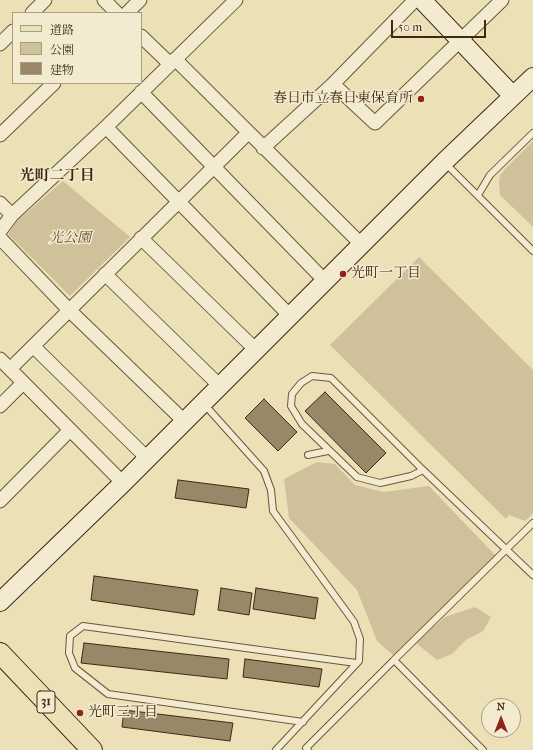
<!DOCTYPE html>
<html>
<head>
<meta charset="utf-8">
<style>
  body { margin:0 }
  #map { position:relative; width:533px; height:750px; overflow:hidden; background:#ece0b6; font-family:"IM FELL French Canon","Noto Serif JP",serif }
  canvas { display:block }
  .legend { position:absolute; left:12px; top:12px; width:130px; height:72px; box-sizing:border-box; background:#f3ebd0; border:1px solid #ab9d84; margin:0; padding:5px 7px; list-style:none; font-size:12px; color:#402812 }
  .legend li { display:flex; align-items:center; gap:8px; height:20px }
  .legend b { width:20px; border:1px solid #ab9d84 }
  .north { position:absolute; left:481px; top:698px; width:40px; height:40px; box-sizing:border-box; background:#f3ebd0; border:1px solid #ab9d84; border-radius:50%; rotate:0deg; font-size:11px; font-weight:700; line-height:16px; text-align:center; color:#402812 }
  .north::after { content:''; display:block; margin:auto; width:14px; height:18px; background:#8f2418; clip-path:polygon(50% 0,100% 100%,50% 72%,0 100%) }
  .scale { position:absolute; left:391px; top:20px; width:95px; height:18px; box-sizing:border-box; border:2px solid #402812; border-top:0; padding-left:5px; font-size:12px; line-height:14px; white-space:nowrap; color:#402812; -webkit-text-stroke:3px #f3ebd0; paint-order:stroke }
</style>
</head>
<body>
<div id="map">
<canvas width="533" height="750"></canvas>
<ul class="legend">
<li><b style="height:5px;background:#ece0b6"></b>道路</li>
<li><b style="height:11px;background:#cfc19a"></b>公園</li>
<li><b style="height:11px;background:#998867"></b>建物</li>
</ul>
<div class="north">N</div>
<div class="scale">50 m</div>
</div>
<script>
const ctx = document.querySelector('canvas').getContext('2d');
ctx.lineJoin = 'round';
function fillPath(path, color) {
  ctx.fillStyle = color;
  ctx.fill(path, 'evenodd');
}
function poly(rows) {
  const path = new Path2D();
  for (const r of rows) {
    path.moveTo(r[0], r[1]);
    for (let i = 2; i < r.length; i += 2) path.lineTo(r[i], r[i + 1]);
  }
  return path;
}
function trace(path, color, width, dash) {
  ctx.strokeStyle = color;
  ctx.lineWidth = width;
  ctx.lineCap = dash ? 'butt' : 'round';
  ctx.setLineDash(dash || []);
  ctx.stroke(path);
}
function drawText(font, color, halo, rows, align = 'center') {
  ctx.font = font + ' "IM FELL French Canon","Noto Serif JP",serif';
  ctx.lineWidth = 3;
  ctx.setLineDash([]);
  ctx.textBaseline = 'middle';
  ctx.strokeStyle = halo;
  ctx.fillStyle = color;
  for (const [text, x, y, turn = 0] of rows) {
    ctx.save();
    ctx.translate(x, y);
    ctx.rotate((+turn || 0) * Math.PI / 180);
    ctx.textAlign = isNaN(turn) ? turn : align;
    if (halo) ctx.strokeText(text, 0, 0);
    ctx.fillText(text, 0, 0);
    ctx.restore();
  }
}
fillPath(poly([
  [533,141,533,227,500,195,499,183,500,175,506,168],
  [63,181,130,237,70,296,8,234,17,221],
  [419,257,533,370,533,513,525,521,509,515,506,519,330,345],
  [317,462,335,464,355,485,384,492,429,486,498,558,394,656,377,641,357,590,289,518,284,479],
  [475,607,491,617,483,631,466,640,452,654,437,660,416,643,445,617]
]), '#cfc19a');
const building = poly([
  [325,392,386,453,366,473,305,411,325,392],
  [264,399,297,432,278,451,245,418,264,399],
  [178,480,249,489,246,508,175,498,178,480],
  [94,576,198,590,194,615,91,600,94,576],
  [221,588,252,593,249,615,218,610,221,588],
  [256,588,318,598,315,619,253,609,256,588],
  [84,643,229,659,227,679,81,663,84,643],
  [245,659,322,669,319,687,243,677,245,659],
  [124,710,233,723,230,741,122,727,124,710]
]);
fillPath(building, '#998867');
trace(building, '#402812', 1);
const lane = poly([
  [445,163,533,251],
  [478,195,490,175,533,133],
  [204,404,264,471,271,490,273,511,354,622,360,639,359,661,276,750],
  [308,455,328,451],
  [423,470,411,476,380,483,357,477,302,424,291,406,292,394,301,383,312,376,331,378,423,470,533,575],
  [303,722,108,694,75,668,69,653,70,636,83,626,356,663],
  [308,750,306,748,394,660],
  [483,750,394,660,533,523]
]);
const street = poly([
  [104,0,117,13],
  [415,0,333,84,375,123,502,0],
  [32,13,45,0],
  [127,13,140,0],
  [141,36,170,64],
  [0,44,13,31],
  [175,59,361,244],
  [141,92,325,281],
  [106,127,290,316],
  [0,135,54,83],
  [263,148,333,84],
  [0,203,12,215],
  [0,231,12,215,106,127,236,0],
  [0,238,69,310,184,421],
  [141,238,256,350],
  [105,274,220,386],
  [33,346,147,458],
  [0,359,123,483],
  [10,369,248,133],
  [0,406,23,383],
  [0,501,70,430]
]);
const secondary = poly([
  [422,0,513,96],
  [0,602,123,483,444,162,533,77]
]);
const primary = poly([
  [0,653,92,750]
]);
trace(lane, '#6b563b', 8);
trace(street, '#6b563b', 15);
trace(secondary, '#402812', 20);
trace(primary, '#402812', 22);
trace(lane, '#f3ebd0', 6);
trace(street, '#f3ebd0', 13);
trace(secondary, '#f3ebd0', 18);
trace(primary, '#ece0b6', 20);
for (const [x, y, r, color] of [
  [421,99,4,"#8f2418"],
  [343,274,4,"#8f2418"],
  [80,713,4,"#8f2418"]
]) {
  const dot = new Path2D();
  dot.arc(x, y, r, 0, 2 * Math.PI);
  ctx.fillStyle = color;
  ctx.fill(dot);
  trace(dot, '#f3ebd0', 1.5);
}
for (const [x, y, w] of [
  [46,702,18]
]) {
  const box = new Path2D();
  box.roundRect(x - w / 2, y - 11, w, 22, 3);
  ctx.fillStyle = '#f3ebd0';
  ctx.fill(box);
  trace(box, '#402812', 1);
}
drawText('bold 13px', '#402812', null, [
  ["31",46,702]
]);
drawText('14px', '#402812', '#f3ebd0', [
  ["春日市立春日東保育所",413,99,"right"],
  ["光町一丁目",351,274],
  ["光町三丁目",88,713]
], 'left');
drawText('italic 14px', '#644e34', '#f3ebd0', [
  ["光公園",70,239]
]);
drawText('bold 15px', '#402812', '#f3ebd0', [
  ["光町二丁目",57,176]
]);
</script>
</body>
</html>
